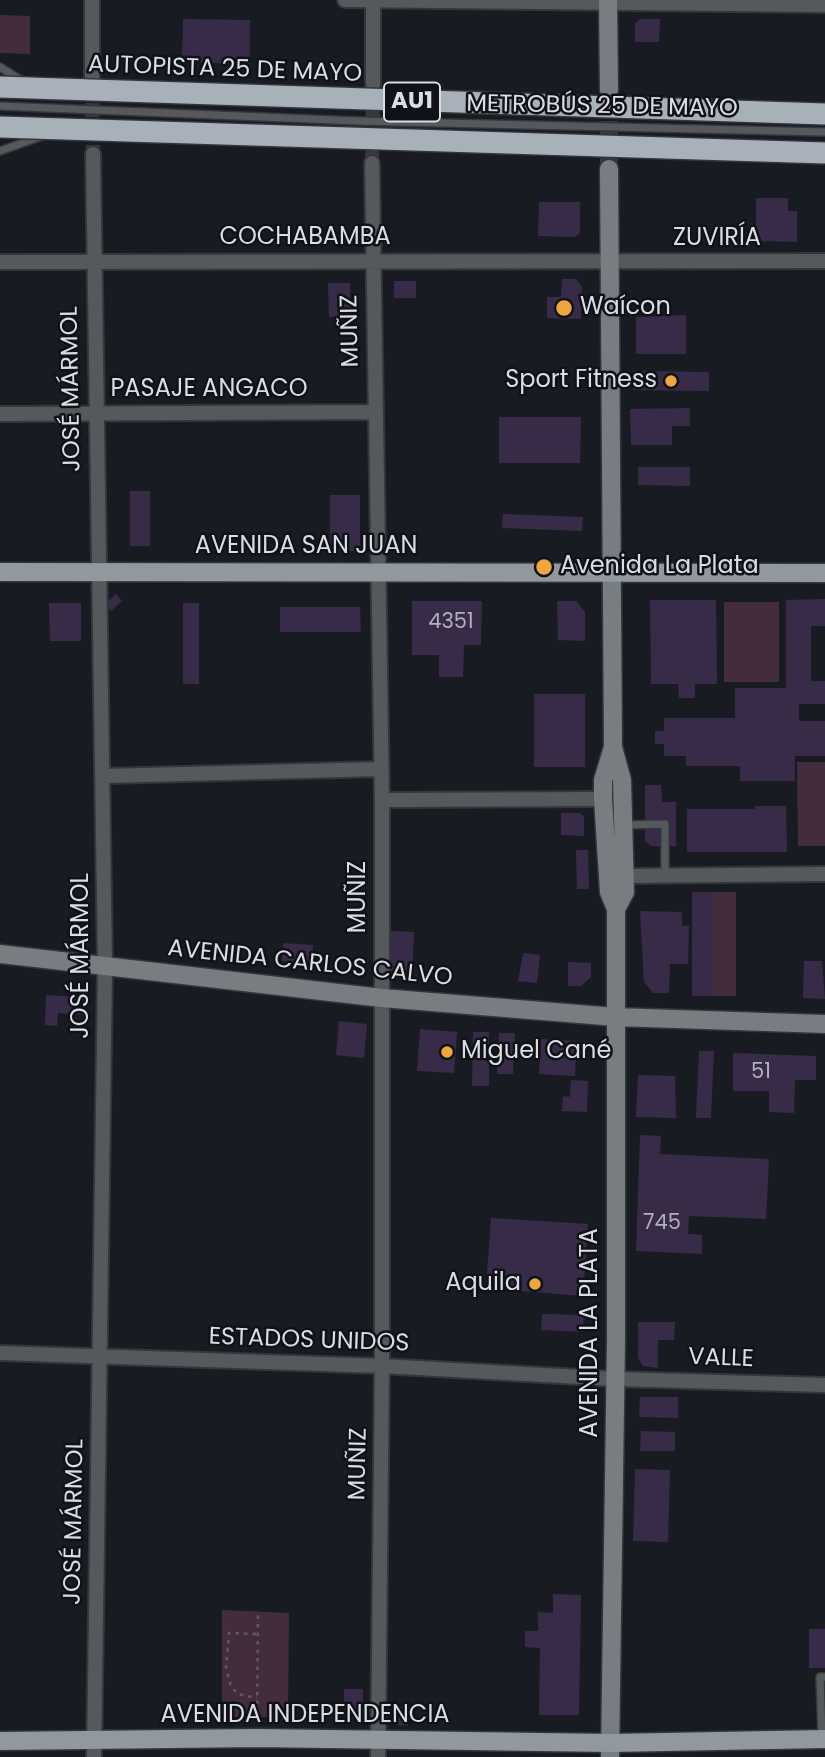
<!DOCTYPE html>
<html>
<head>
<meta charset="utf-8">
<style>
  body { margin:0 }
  canvas { display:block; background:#191b22 }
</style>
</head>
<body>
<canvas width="825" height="1757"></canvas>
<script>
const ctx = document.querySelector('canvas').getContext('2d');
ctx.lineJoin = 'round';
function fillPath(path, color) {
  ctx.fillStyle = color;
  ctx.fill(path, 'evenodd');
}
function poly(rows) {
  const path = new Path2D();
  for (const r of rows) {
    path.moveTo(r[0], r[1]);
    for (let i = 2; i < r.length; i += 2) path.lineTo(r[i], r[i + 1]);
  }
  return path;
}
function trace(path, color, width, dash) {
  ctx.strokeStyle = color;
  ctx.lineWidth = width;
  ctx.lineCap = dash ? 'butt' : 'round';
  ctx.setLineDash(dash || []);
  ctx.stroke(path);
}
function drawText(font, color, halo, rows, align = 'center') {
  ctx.font = font + ' Poppins,sans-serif';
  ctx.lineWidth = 5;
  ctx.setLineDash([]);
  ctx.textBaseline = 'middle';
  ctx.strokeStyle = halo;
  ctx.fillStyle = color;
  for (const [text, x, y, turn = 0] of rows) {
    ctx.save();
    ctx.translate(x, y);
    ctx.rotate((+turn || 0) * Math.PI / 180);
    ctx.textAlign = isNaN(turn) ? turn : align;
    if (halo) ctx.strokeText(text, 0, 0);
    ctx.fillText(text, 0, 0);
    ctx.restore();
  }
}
fillPath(poly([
  [0,15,30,16,30,54,0,53],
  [724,602,779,602,779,682,724,682],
  [797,762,825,762,825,846,798,846],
  [712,892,736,892,736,996,712,996],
  [222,1610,289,1613,288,1717,222,1717]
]), '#432d3d');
fillPath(poly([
  [183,19,250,20,250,64,182,62],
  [640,19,660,19,659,42,635,42,635,24],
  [756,198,788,198,788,211,797,211,797,242,756,241],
  [539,202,580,202,580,233,574,237,538,236],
  [562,279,576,279,582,287,581,319,547,318,547,297,561,297],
  [394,281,416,281,416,298,394,298],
  [328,283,350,283,351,316,329,317],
  [686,315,686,354,636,354,636,317],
  [633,371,709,372,709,391,633,390],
  [690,408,690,426,672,426,672,445,631,445,630,409],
  [499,417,581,417,580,463,499,463],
  [638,467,690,467,690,486,638,485],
  [130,491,150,491,150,546,130,546],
  [330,495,360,495,360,551,330,551],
  [503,514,583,517,582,531,502,528],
  [116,594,122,601,111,611,105,604],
  [825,599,825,626,811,626,811,681,825,681,825,704,799,704,799,721,825,721,825,756,795,756,795,781,740,781,740,766,686,766,686,756,664,756,664,744,655,744,655,731,664,731,664,718,735,718,735,688,786,688,786,600],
  [650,600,716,600,717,684,695,684,695,698,679,698,678,684,651,684],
  [412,601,482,601,481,645,464,645,463,677,439,677,439,655,412,655],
  [557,601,576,601,585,612,585,641,558,640],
  [49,603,81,603,81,641,50,641],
  [183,603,199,603,199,684,183,684],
  [280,607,360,607,361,632,280,632],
  [534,694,585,694,585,767,534,767],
  [645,785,661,785,662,802,676,802,676,846,651,846,645,841],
  [755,806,786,806,787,852,687,852,687,809,755,809],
  [561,813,580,813,584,817,584,836,561,835],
  [576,850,588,850,589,889,577,889],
  [692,892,712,892,712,996,692,996],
  [640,911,682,912,682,926,689,926,688,964,670,964,669,993,653,993,644,982],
  [391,931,414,932,412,976,389,975],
  [283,943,313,945,312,964,282,961],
  [523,953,540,955,537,983,518,981],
  [804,961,822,961,825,999,803,998],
  [568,962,591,963,591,977,581,986,568,986],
  [46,995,82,997,85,1001,84,1015,58,1013,57,1026,45,1025],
  [339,1021,367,1024,364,1058,336,1055],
  [420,1029,457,1032,454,1073,417,1071],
  [473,1032,489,1032,489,1086,472,1086],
  [499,1033,515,1033,513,1074,497,1074],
  [541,1039,577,1041,575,1076,539,1074],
  [699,1051,714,1051,711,1118,696,1118],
  [733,1053,816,1056,816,1080,795,1080,794,1113,769,1112,769,1091,733,1091],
  [638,1075,675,1076,676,1118,636,1117],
  [571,1080,588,1081,587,1112,562,1111,563,1096,570,1097],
  [640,1135,661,1136,660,1154,769,1159,766,1219,689,1216,688,1234,702,1235,702,1254,636,1251],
  [491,1218,588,1224,583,1296,486,1288],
  [542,1314,584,1315,583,1332,541,1330],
  [638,1322,675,1322,674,1340,658,1340,658,1368,643,1366,638,1358],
  [640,1397,678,1397,678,1418,639,1417],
  [641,1431,675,1432,675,1451,640,1451],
  [635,1469,670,1470,668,1542,633,1541],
  [553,1594,581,1595,579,1715,539,1715,540,1648,525,1647,525,1631,538,1631,538,1612,553,1613],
  [809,1629,825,1629,825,1668,809,1668],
  [344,1689,363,1689,363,1709,358,1719,344,1718],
  [393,1707,409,1707,408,1726,397,1725,393,1720]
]), '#372b47');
trace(poly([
  [92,82,93,154],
  [372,163,373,92]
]), '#36383f', 14, [14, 7]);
trace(poly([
  [609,94,609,169]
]), '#36383f', 18, [18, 9]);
const service = poly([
  [0,67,24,82],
  [0,151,42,136],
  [623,825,665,824,665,875],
  [822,1738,820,1677,825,1677]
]);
const minor = poly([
  [92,0,92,79],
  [345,0,825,5],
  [373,84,373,0],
  [93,154,105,967,94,1757],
  [372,163,382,800,382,1366,378,1757],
  [0,262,825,261],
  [0,414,376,412],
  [104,776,381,769],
  [382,800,603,799],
  [625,876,825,874],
  [0,1353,382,1366,616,1379,825,1385]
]);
const secondary = poly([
  [608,0,609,90],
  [609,169,613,747,622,780,625,892,616,909,616,1339,610,1757],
  [613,747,603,780,603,799,609,892,616,909],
  [0,954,382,998,616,1017,825,1024]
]);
const primary = poly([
  [0,572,825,573],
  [0,1741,257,1738,611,1743,825,1739]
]);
trace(service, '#34363d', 10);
trace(minor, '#34363d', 18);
trace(secondary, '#34363d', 21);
trace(primary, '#34363d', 21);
trace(poly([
  [256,1634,229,1633,226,1667,231,1687,238,1694,257,1698],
  [257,1721,258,1612]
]), '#5a5c62', 2.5, [3.5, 5]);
trace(service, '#56595c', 7);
trace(minor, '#56595c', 14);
trace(secondary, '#777d81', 18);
trace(primary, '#91989e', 18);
const serviceBridge = poly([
  [0,106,358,121,825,132]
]);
const motorwayBridge = poly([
  [0,87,825,114],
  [0,127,825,153]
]);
trace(serviceBridge, '#34363d', 10, []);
trace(motorwayBridge, '#34363d', 24, []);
trace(serviceBridge, '#56595c', 7);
trace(motorwayBridge, '#a8b1b9', 21);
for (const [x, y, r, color] of [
  [564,308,9,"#f0a63e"],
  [671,381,7,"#f0a63e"],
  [544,567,9,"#f0a63e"],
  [447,1052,7,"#f0a63e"],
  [535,1284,7,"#f0a63e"]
]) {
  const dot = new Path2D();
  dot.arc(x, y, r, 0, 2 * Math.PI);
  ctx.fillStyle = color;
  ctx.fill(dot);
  trace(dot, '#101219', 2.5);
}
drawText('21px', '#b2b0bb', null, [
  ["4351",451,623],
  ["51",761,1073],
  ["745",662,1224]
]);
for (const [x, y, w] of [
  [412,102,56]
]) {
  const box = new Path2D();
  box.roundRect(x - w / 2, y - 19.5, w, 39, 5);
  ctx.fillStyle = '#101219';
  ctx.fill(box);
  trace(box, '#dbdde2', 2);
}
drawText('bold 23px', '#dbdde2', null, [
  ["AU1",412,102]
]);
drawText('24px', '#dbdde2', '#101219', [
  ["AUTOPISTA 25 DE MAYO",225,70,2],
  ["METROBÚS 25 DE MAYO",602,107,1],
  ["COCHABAMBA",305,238],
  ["ZUVIRÍA",717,239],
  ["MUÑIZ",351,331,-91],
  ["JOSÉ MÁRMOL",72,389,-91],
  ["PASAJE ANGACO",209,390],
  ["AVENIDA SAN JUAN",306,547],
  ["MUÑIZ",359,897,-90],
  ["JOSÉ MÁRMOL",82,956,-90],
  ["AVENIDA CARLOS CALVO",310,964,6],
  ["AVENIDA LA PLATA",591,1333,-90],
  ["ESTADOS UNIDOS",309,1341,2],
  ["VALLE",721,1359,2],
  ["MUÑIZ",359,1464,-89],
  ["JOSÉ MÁRMOL",75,1522,-89],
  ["AVENIDA INDEPENDENCIA",305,1716]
]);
drawText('24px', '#dbdde2', '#101219', [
  ["Waícon",580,308],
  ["Sport Fitness",657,381,"right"],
  ["Avenida La Plata",560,567],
  ["Miguel Cané",461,1052],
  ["Aquila",521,1284,"right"]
], 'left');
</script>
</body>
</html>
